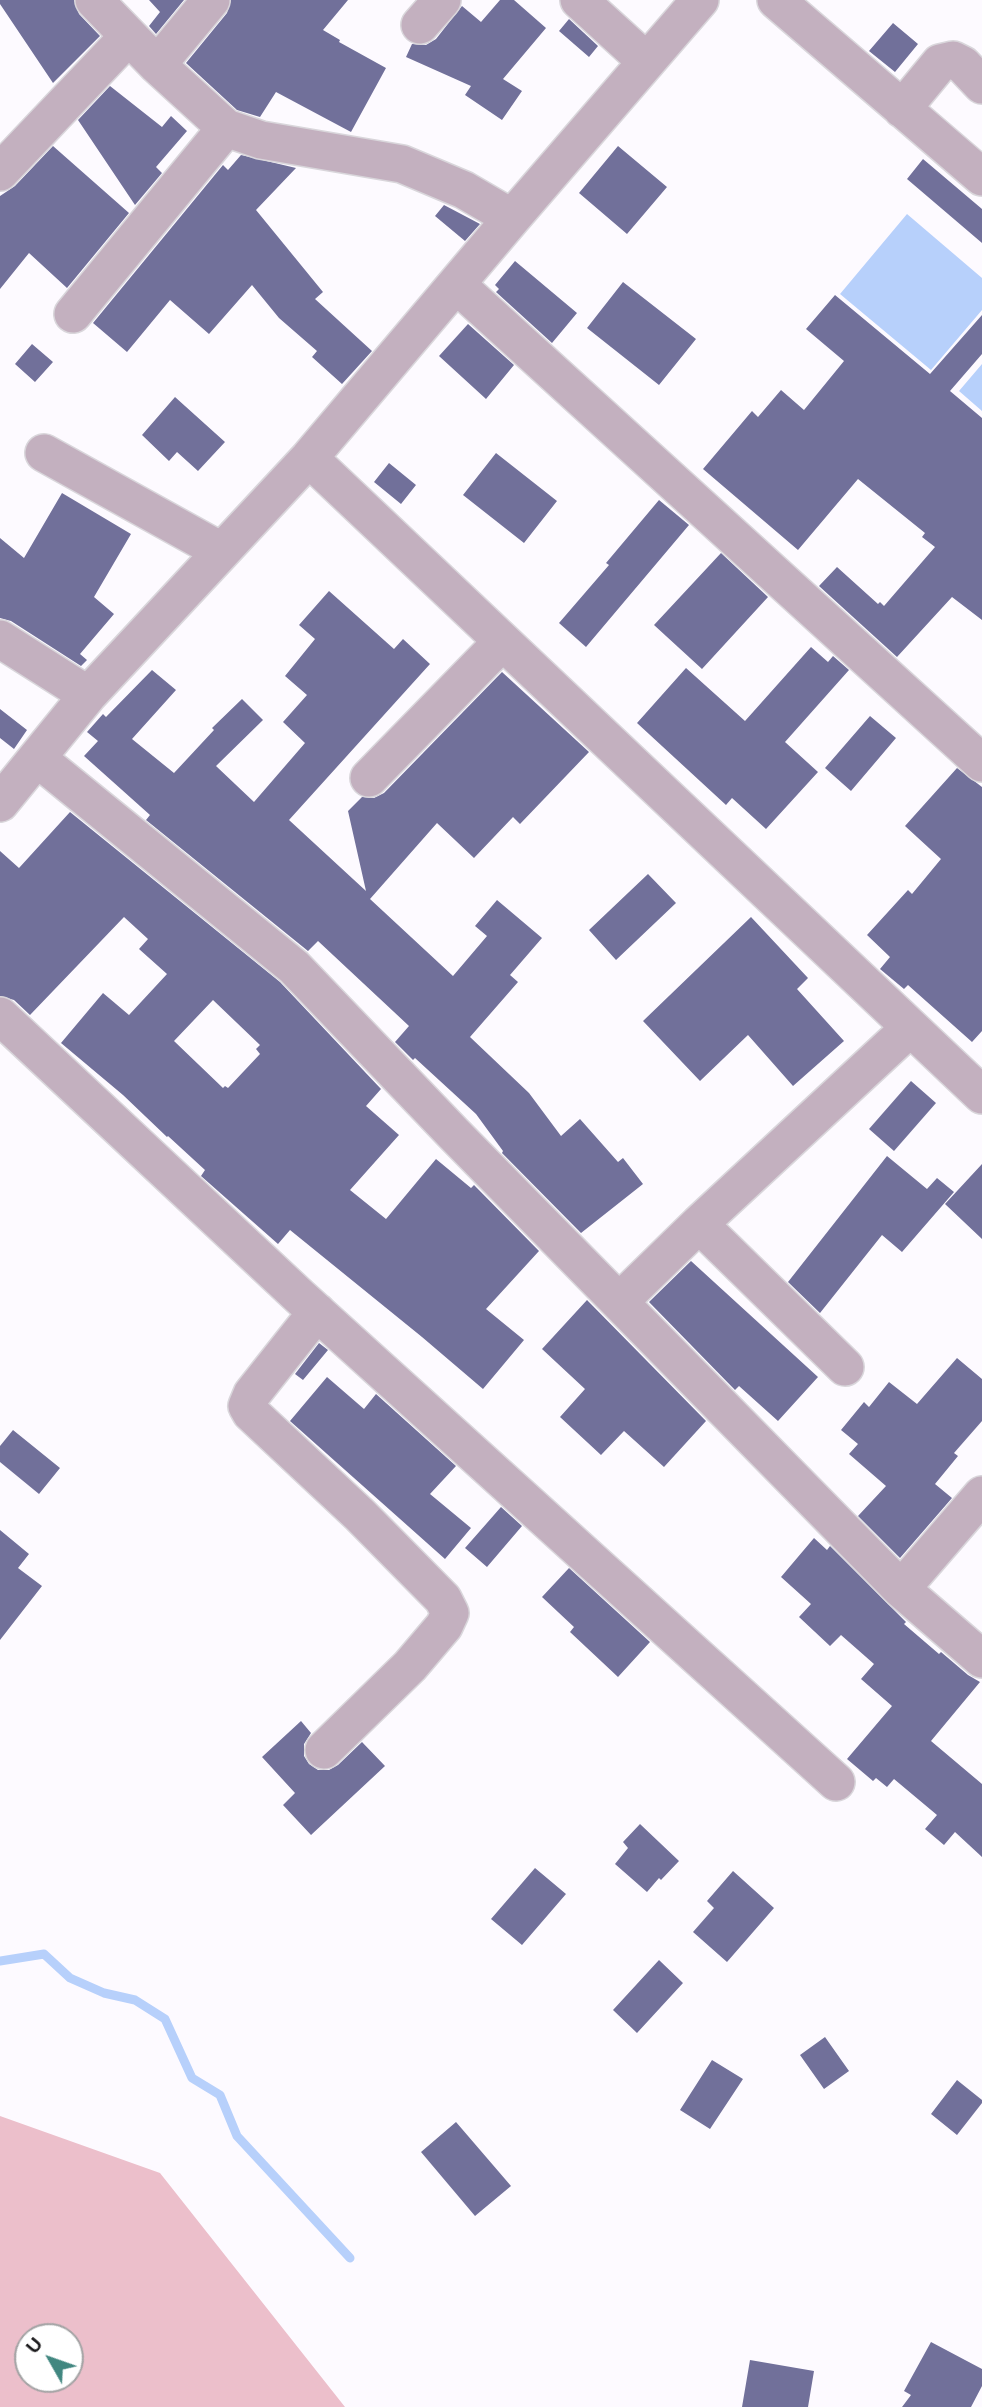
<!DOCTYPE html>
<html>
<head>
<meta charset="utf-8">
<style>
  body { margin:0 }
  #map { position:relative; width:982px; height:2407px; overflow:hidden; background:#fdfaff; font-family:Arial,sans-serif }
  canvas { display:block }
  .north { position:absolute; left:14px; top:2323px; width:70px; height:70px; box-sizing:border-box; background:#fff; border:2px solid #a3a3a4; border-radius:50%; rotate:310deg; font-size:19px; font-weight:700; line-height:28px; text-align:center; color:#1a191b }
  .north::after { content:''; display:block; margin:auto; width:24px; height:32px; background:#418780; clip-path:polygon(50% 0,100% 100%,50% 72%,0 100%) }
</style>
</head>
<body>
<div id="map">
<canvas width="982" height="2407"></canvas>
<div class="north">U</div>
</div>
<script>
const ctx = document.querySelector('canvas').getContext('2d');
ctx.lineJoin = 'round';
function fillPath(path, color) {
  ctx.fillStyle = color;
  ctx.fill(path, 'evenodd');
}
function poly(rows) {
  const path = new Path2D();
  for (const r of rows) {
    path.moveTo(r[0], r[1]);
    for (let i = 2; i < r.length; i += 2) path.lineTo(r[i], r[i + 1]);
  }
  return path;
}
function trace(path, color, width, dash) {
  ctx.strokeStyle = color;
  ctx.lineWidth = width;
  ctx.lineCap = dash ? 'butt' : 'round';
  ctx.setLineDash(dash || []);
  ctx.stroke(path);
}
fillPath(poly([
  [0,2116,160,2173,345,2407,0,2407],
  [28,2337,70,2337,70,2379,28,2379]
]), '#ecbfcb');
fillPath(poly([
  [907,214,982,278,982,310,931,370,840,294],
  [982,364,982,411,959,391]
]), '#b7d0fb');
trace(poly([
  [0,1961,44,1954,70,1978,104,1993,135,2000,165,2019,192,2078,220,2095,237,2136,350,2258]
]), '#b7d0fb', 9);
fillPath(poly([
  [0,0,74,0,79,14,100,36,53,83,0,4],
  [149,0,184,0,156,34,149,26,160,12],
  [231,0,348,0,323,30,340,40,339,42,386,68,351,132,276,92,260,117,237,110,186,63,227,13],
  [500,0,514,0,546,28,503,79,522,91,502,120,465,95,471,86,406,57,412,44,426,45,436,39,462,6,481,22],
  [569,19,598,46,589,57,559,31],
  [893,23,918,44,895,72,869,51],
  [110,86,162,127,171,116,187,131,156,167,162,173,135,205,78,120],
  [53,146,129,213,67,288,29,253,0,289,0,196,15,186],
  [618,146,667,187,627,234,579,193],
  [241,155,296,168,256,210,323,292,315,299,372,351,342,384,312,357,317,351,279,318,252,285,209,334,170,300,127,352,93,323,223,165,228,170],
  [923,159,982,209,982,243,907,179],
  [444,205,480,224,465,241,435,216],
  [515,261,577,313,552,343,496,292,499,289,495,285],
  [623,282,696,339,659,385,587,328],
  [835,295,930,374,982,315,982,354,950,391,982,418,982,620,952,597,897,657,819,586,837,567,878,604,880,602,884,606,935,547,922,537,925,533,858,479,798,550,703,469,752,411,758,417,781,390,804,410,844,361,806,329],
  [468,324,514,365,486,399,439,356],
  [32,344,53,362,35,382,15,364],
  [175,397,225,442,198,471,177,452,169,461,142,435],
  [496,453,557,501,524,543,463,495],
  [389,463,416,485,401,504,374,482],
  [62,493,131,534,94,597,114,614,80,654,87,660,81,666,11,621,0,618,0,538,24,558],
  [659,500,689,525,586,647,559,623,609,565,606,563],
  [721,553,768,597,702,669,654,625],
  [329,591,394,649,403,639,430,664,289,820,366,891,348,811,362,797,374,798,384,793,502,672,589,752,520,824,513,817,474,858,437,823,370,899,453,976,487,936,475,926,497,900,542,938,510,975,518,982,470,1037,529,1093,561,1136,580,1119,618,1162,623,1158,643,1184,581,1233,502,1153,503,1151,476,1114,415,1058,413,1060,395,1042,409,1026,318,941,308,951,146,820,150,815,84,756,98,741,87,732,103,714,106,717,152,670,176,690,132,739,174,773,214,730,212,728,242,699,263,720,216,766,254,802,305,743,283,722,307,695,285,676,315,639,299,625],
  [811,647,828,662,833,656,849,670,785,742,818,772,766,829,732,798,726,805,637,723,686,668,745,721],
  [0,709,27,730,14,749,0,738],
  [870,716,896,738,851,791,825,768],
  [957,768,982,787,982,1031,972,1042,908,985,904,989,880,969,890,957,867,935,908,890,912,894,941,859,905,826],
  [70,812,280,982,381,1089,366,1106,399,1135,350,1190,386,1219,436,1159,471,1188,474,1185,539,1251,486,1309,524,1340,483,1389,422,1337,290,1230,278,1244,201,1176,205,1170,168,1136,167,1137,123,1095,61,1043,103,993,129,1015,167,974,139,949,148,939,124,917,30,1015,14,1000,0,996,0,851,19,868],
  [213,1000,260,1045,256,1049,260,1054,228,1088,225,1086,223,1088,174,1041],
  [648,874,676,903,616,960,589,930],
  [751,917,808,978,797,989,844,1041,793,1086,748,1035,700,1081,643,1021],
  [911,1081,936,1103,894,1151,869,1129],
  [887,1156,927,1189,937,1178,954,1192,902,1252,882,1235,820,1313,788,1282],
  [982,1164,982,1239,945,1204],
  [691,1261,818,1377,778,1421,739,1386,735,1390,649,1302],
  [587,1300,706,1421,664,1467,624,1431,601,1455,560,1417,585,1389,542,1349],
  [319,1343,328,1350,303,1380,295,1374],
  [957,1358,982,1379,982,1421,954,1453,958,1456,935,1484,952,1498,900,1558,858,1516,886,1486,849,1454,858,1444,841,1430,864,1402,869,1407,889,1382,917,1404],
  [327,1377,364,1409,376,1394,456,1466,430,1494,471,1528,445,1559,290,1421],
  [13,1430,60,1468,39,1494,0,1462,0,1446],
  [501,1507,522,1526,487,1567,465,1548],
  [0,1530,29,1554,18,1568,42,1586,0,1640],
  [814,1538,827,1550,830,1546,906,1622,904,1624,939,1654,941,1652,968,1675,980,1682,931,1741,982,1784,982,1857,955,1832,944,1845,925,1829,937,1815,894,1779,887,1787,876,1778,873,1781,847,1759,892,1706,861,1679,874,1664,841,1635,830,1646,799,1617,811,1604,781,1577],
  [569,1568,650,1642,618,1677,570,1632,574,1627,542,1597],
  [301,1721,311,1733,304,1744,304,1756,309,1764,318,1770,329,1770,338,1765,362,1742,385,1766,311,1835,283,1805,295,1793,262,1757],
  [640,1824,679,1861,661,1880,659,1878,647,1892,615,1864,628,1848,623,1842],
  [535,1868,566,1894,522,1945,491,1919],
  [733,1871,774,1908,727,1962,693,1932,714,1908,707,1901],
  [659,1960,683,1983,637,2033,613,2010],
  [825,2037,849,2071,824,2089,800,2055],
  [712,2060,743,2079,710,2129,680,2110],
  [957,2080,982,2100,982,2103,957,2135,931,2114],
  [456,2122,511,2186,475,2216,421,2152],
  [931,2342,982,2369,982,2386,971,2407,902,2407,911,2395,904,2391],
  [750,2360,814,2371,808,2407,742,2407]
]), '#71709a');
const minor = poly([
  [94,0,157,65,226,128,261,140,402,164,464,190,512,218],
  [579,0,646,61],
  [776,0,982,177],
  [420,25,442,0],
  [157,65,211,0],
  [902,109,940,63,953,60,963,65,982,85],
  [0,172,128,37],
  [457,285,982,763],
  [73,314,226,128],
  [44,453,221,551],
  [309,458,982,1095],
  [0,639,88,695],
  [37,758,294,967,453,1133,619,1302,699,1224,910,1028],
  [369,778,502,642],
  [0,803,88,695,309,458,512,218,700,0],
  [0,1016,299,1296,836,1782],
  [699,1224,845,1367],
  [619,1302,901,1589,982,1659],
  [317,1312,252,1394,247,1406,251,1413,360,1515,443,1599,450,1613,444,1626,410,1666,324,1750],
  [901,1589,982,1495]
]);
trace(minor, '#d9d6db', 40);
trace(minor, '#c3b0bf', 37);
</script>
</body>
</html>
